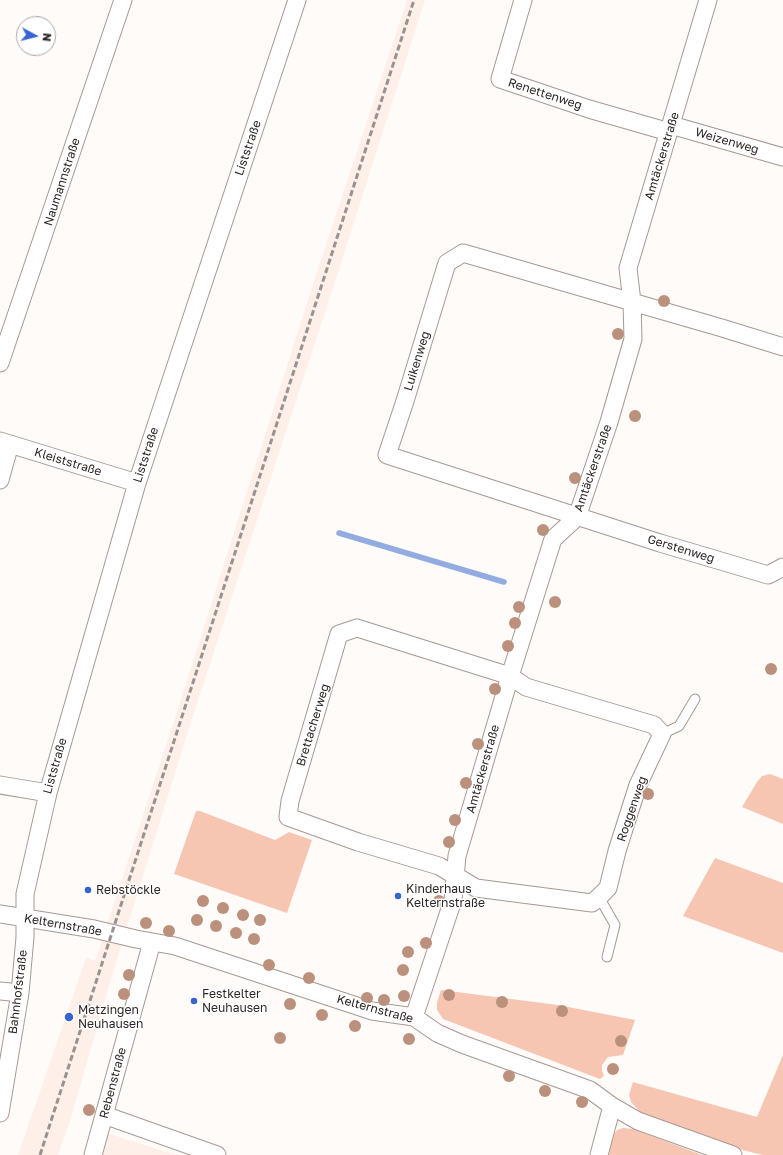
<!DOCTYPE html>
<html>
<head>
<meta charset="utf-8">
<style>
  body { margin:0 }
  #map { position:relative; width:783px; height:1155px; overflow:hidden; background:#fefbf9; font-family:"Golos Text",sans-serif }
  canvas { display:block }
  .north { position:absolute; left:16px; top:16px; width:40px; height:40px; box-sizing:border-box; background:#fff; border:1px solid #aba8a7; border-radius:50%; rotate:97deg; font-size:11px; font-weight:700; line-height:16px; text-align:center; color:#2c2523 }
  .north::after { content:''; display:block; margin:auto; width:14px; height:18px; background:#3763d3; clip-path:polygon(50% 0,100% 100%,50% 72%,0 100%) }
</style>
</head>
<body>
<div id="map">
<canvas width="783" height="1155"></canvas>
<div class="north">N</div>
</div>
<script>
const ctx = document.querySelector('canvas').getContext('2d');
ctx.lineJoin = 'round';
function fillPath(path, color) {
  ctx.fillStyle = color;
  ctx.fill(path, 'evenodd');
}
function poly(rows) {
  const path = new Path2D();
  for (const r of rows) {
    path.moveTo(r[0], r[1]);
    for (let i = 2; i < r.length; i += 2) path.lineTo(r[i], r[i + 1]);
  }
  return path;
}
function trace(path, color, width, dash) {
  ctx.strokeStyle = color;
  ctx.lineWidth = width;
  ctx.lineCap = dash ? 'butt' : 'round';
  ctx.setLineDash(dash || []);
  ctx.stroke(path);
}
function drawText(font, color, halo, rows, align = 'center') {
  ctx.font = font + ' "Golos Text",sans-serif';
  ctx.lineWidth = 3;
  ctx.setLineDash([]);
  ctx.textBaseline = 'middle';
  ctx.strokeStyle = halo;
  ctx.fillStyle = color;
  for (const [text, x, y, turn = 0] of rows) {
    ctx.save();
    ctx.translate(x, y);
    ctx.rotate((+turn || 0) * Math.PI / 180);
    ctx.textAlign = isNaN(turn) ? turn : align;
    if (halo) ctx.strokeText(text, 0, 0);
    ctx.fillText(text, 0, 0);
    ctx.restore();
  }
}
fillPath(poly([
  [407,0,425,0,333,288,190,725,114,969,70,1121,58,1155,18,1155,86,958,95,961,174,721,315,278],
  [91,1128,176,1155,84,1155]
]), '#feefe9');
fillPath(poly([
  [770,774,783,779,783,824,742,807,757,782,762,776],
  [196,811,200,811,275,840,289,832,312,840,287,913,174,874],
  [715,858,783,883,783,953,683,916],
  [441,990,558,1005,635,1020,623,1055,608,1057,602,1065,602,1071,604,1076,600,1079,443,1019,437,1010,437,1003],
  [783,1055,783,1155,763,1155,738,1149,641,1113,631,1102,629,1095,633,1082,757,1117],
  [623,1128,633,1129,702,1155,609,1155,613,1135,617,1130]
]), '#f7c6b2');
trace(poly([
  [339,533,504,582]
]), '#92abe1', 5.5);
const lane = poly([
  [662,734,679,726,695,699],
  [599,897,615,925,607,957]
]);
const street = poly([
  [523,0,500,79,589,109,669,132],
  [671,125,783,157],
  [783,347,722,328,463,253,447,263,405,401,387,455,660,543,768,575,783,567],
  [0,363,123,0],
  [0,441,137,483],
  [0,480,10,444],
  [357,628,510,676,526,687,654,725,662,734,638,785,617,851,608,888,599,897,592,903,476,888,439,866,358,842,288,817,290,801,339,634,357,628],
  [0,785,48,793],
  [0,914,94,929,136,939,175,946,372,1011,414,1017,437,1033,462,1044,590,1090,612,1106,638,1121,733,1155],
  [0,991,20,993],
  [414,1017,453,900,457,856,510,676,553,539,577,517,609,422,624,370,633,339,632,302,628,268,708,0],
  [0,1113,20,993,25,937,25,894,48,793,137,483,297,0],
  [104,1115,217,1155],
  [93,1155,152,942],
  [599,1155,612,1106]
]);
trace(lane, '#a89892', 11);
trace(street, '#a89892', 19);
trace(lane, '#fff', 9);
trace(street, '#fff', 17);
trace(poly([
  [40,1155,414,0]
]), '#989391', 3, [6, 3]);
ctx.fillStyle = '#bb917d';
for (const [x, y] of [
  [664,301],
  [618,334],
  [635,416],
  [575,478],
  [543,530],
  [555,602],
  [519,607],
  [515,623],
  [508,646],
  [771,669],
  [495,689],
  [478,744],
  [466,783],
  [648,794],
  [455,820],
  [449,842],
  [203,901],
  [439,901],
  [223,908],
  [243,915],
  [197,920],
  [260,920],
  [146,923],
  [216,926],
  [169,931],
  [236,933],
  [254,939],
  [426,943],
  [408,952],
  [269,965],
  [403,970],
  [129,975],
  [309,978],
  [124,994],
  [449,995],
  [404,996],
  [367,998],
  [384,1000],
  [502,1002],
  [290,1004],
  [562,1011],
  [322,1015],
  [355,1026],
  [280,1038],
  [409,1039],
  [621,1041],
  [613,1069],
  [509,1076],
  [545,1091],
  [582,1102],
  [89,1110]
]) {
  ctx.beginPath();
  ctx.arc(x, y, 6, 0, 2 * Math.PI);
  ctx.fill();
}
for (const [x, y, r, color] of [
  [88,890,4,"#3763d3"],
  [398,896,4,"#3763d3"],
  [194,1001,4,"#3763d3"],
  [69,1017,5,"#3763d3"]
]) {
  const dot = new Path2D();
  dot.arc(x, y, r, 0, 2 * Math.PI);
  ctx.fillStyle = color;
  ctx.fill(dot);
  trace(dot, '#fff', 1.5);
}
drawText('12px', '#2c2523', '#fff', [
  ["Renettenweg",545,94,18],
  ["Weizenweg",727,141,16],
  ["Liststraße",248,148,-71],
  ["Amtäckerstraße",662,156,-73],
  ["Naumannstraße",62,182,-72],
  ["Luikenweg",417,361,-73],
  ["Liststraße",146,455,-72],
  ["Kleiststraße",68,462,17],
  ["Amtäckerstraße",593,468,-71],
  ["Gerstenweg",681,549,17],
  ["Brettacherweg",313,725,-73],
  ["Liststraße",55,766,-74],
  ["Amtäckerstraße",483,769,-74],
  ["Roggenweg",632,809,-71],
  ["Kelternstraße",63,925,10],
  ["Bahnhofstraße",18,992,-83],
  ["Kelternstraße",375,1009,15],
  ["Rebenstraße",113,1083,-75]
]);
drawText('12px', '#2c2523', '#fff', [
  ["Kinderhaus",406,889],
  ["Kelternstraße",406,903],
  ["Rebstöckle",96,890],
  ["Festkelter",202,994],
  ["Neuhausen",202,1008],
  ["Metzingen",78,1010],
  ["Neuhausen",78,1024]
], 'left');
</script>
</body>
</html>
